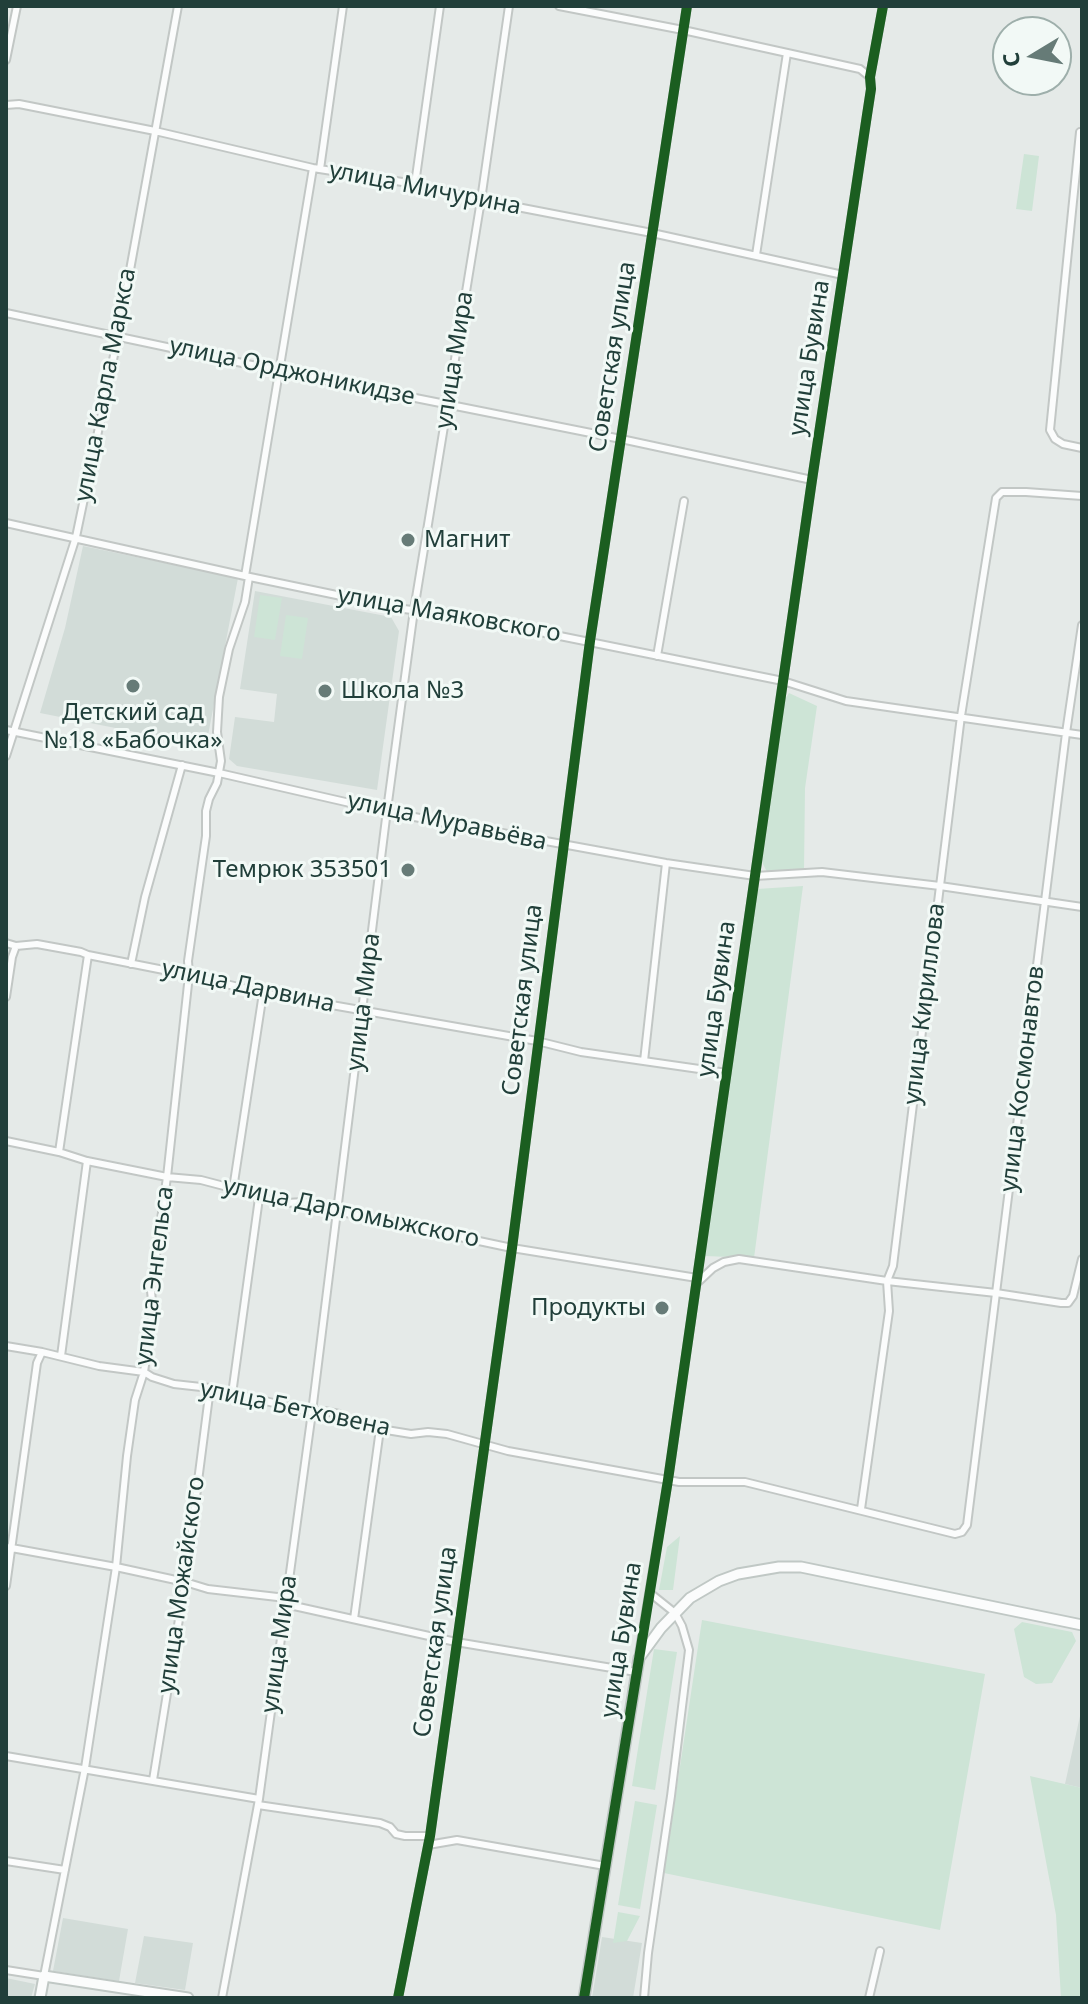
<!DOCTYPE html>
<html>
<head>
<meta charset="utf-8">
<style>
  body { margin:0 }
  #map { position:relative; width:1088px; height:2004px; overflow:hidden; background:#e5eae8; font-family:"Noto Sans",sans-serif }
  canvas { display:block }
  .frame { position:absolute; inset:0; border:8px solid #213f3a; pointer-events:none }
  .north { position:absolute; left:992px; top:16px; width:80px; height:80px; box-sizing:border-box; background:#f2f9f6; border:2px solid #9eafab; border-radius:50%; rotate:260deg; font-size:22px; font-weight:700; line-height:32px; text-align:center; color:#213f3a }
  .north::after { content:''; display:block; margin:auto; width:28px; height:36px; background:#667b77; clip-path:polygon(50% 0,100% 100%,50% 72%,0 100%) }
</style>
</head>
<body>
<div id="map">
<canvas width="1088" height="2004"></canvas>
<div class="frame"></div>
<div class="north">С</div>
</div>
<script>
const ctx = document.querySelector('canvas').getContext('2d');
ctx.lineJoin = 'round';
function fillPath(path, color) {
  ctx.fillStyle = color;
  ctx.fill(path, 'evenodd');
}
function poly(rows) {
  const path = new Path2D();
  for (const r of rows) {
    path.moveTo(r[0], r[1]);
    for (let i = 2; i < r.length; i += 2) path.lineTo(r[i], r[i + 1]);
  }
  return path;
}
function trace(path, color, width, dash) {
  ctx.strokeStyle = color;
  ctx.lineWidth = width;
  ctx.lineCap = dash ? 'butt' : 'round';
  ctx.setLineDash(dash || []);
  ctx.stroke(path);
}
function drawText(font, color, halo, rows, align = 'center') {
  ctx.font = font + ' "Noto Sans",sans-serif';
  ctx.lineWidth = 6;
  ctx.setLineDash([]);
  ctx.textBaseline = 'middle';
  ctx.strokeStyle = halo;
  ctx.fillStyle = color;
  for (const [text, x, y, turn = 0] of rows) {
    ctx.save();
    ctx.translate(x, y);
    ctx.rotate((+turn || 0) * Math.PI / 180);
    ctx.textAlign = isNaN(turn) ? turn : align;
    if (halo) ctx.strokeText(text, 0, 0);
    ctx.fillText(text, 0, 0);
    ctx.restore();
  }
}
fillPath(poly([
  [83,546,238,578,206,746,40,713,65,628],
  [255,591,391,617,399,631,377,790,237,766,229,759,235,717,274,722,277,694,240,689],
  [1082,1707,1082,1788,1065,1784],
  [63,1918,128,1929,119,1981,53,1971],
  [144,1936,193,1943,185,1990,135,1983],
  [602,1937,642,1943,633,1998,592,1998],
  [6,1978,35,1984,31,1998,6,1998]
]), '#d2dcd8');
fillPath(poly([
  [1024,154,1039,156,1032,211,1016,209],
  [260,595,282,598,275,640,254,637],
  [286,615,308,618,302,659,280,656],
  [789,693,817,706,805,788,804,871,767,872,762,862,784,701],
  [803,886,754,1258,705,1256,757,889],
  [680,1536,673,1590,659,1590,667,1547],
  [702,1620,985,1674,940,1930,664,1873],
  [1022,1622,1072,1632,1076,1641,1052,1683,1036,1684,1024,1677,1014,1629],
  [654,1649,677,1652,655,1790,632,1786],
  [1030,1776,1082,1788,1082,1998,1061,1998,1056,1915],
  [635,1801,657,1805,640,1909,618,1905],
  [618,1912,640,1916,627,1941,613,1943]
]), '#cde4d6');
const street = poly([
  [559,6,683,30,860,69,870,77],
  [6,60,17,6],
  [6,105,19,104,155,131,313,168,415,184,481,200,652,233,843,275],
  [1080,132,1050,430,1055,439,1063,444,1082,448],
  [320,169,343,6],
  [415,184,440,6],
  [756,255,787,53],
  [6,313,280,371,621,439,812,480],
  [6,523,245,576,404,609,443,614,525,629,783,681,846,701,1082,735],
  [245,576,313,168],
  [657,656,684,501],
  [6,730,219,773,398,814,666,863,755,876,822,872,940,886,1082,907],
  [6,756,76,537,118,336,178,6],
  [6,943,16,946,37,944,81,952,88,955,189,975,263,993,537,1041,581,1052,727,1073],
  [131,964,145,897,182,765],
  [6,997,12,957,16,946],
  [644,1061,666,863],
  [6,1141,59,1152,87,1161,167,1177,201,1180,243,1191,259,1198,286,1203,304,1202,337,1211,512,1248,697,1278],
  [59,1152,88,955],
  [233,1189,263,993],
  [697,1283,713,1268,724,1262,739,1259,887,1281,996,1293,1061,1303,1068,1303,1073,1296,1082,1259],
  [6,1346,42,1352,99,1366,144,1372,152,1377,174,1384,210,1388,312,1412,324,1411,339,1414,345,1422,380,1429,411,1434,428,1432,447,1434,508,1451,679,1482,745,1482,955,1534,962,1532,967,1525,1066,733,1082,625],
  [61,1356,87,1161],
  [232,1394,259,1198],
  [861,1509,889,1311,887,1281,893,1266,961,716,996,498,1002,492,1026,492,1082,496],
  [6,1547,116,1567,185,1582,208,1589,286,1598],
  [6,1586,37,1363,42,1352],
  [285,1604,456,1642,636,1672],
  [354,1619,380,1429],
  [639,1654,668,1480,812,480,867,115,871,89,870,77,883,6],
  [6,1756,259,1799],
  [153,1780,185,1582,210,1388],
  [258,1805,380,1823,390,1827,396,1834,405,1836,430,1836],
  [428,1845,457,1840,605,1866],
  [6,1861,65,1870],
  [6,1970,44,1976,85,1768,116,1567,127,1456,135,1400,144,1372,153,1310,151,1291,167,1177,189,975,188,961,206,836,206,811,209,799,217,783,221,761,217,732,219,697,229,649,245,602,249,577],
  [222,1998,259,1799,312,1412,387,810,414,610,481,200,509,6],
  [398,1998,430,1836,512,1248,590,641,687,6],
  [644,1998,648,1953,671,1796,689,1650,682,1626,675,1613,650,1593],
  [869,1998,880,1951]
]);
const secondary = poly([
  [40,1998,44,1976,188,1998],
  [584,1998,639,1658,661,1628,690,1598,719,1581,738,1574,779,1567,801,1567,1082,1625]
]);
trace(street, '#c2c7c5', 10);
trace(secondary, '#c0c8c5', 13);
trace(street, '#fbfcfc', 6);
trace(secondary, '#fbfcfc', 9);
trace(poly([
  [398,1998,430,1836,512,1248,590,641,687,6],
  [584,1998,668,1480,812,480,867,115,871,89,870,77,883,6]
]), '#1b5e20', 10);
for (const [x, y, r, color] of [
  [408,540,8,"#667b77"],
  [133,686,8,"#667b77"],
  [325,691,8,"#667b77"],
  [408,870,8,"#667b77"],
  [662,1308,8,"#667b77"]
]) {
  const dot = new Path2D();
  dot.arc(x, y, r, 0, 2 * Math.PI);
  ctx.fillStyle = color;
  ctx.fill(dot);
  trace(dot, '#f2f9f6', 3);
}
drawText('24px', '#213f3a', '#f2f9f6', [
  ["улица Мичурина",425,189,11],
  ["Советская улица",613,357,-81],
  ["улица Бувина",810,358,-81],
  ["улица Мира",455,360,-81],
  ["улица Орджоникидзе",292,372,12],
  ["улица Карла Маркса",106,385,-79],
  ["улица Маяковского",449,615,10],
  ["улица Муравьёва",447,822,12],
  ["улица Дарвина",248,987,12],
  ["улица Бувина",717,999,-82],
  ["Советская улица",523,1000,-83],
  ["улица Мира",364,1002,-83],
  ["улица Кириллова",925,1004,-83],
  ["улица Космонавтов",1023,1079,-83],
  ["улица Даргомыжского",351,1213,12],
  ["улица Энгельса",155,1276,-83],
  ["улица Бетховена",295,1409,12],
  ["улица Можайского",182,1585,-82],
  ["улица Бувина",622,1640,-81],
  ["Советская улица",436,1642,-82],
  ["улица Мира",280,1644,-82]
]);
drawText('24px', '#213f3a', '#f2f9f6', [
  ["Магнит",424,540],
  ["Школа №3",341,691],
  ["Детский сад",133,713,"center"],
  ["№18 «Бабочка»",133,741,"center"],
  ["Темрюк 353501",392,870,"right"],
  ["Продукты",646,1308,"right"]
], 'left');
</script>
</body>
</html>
